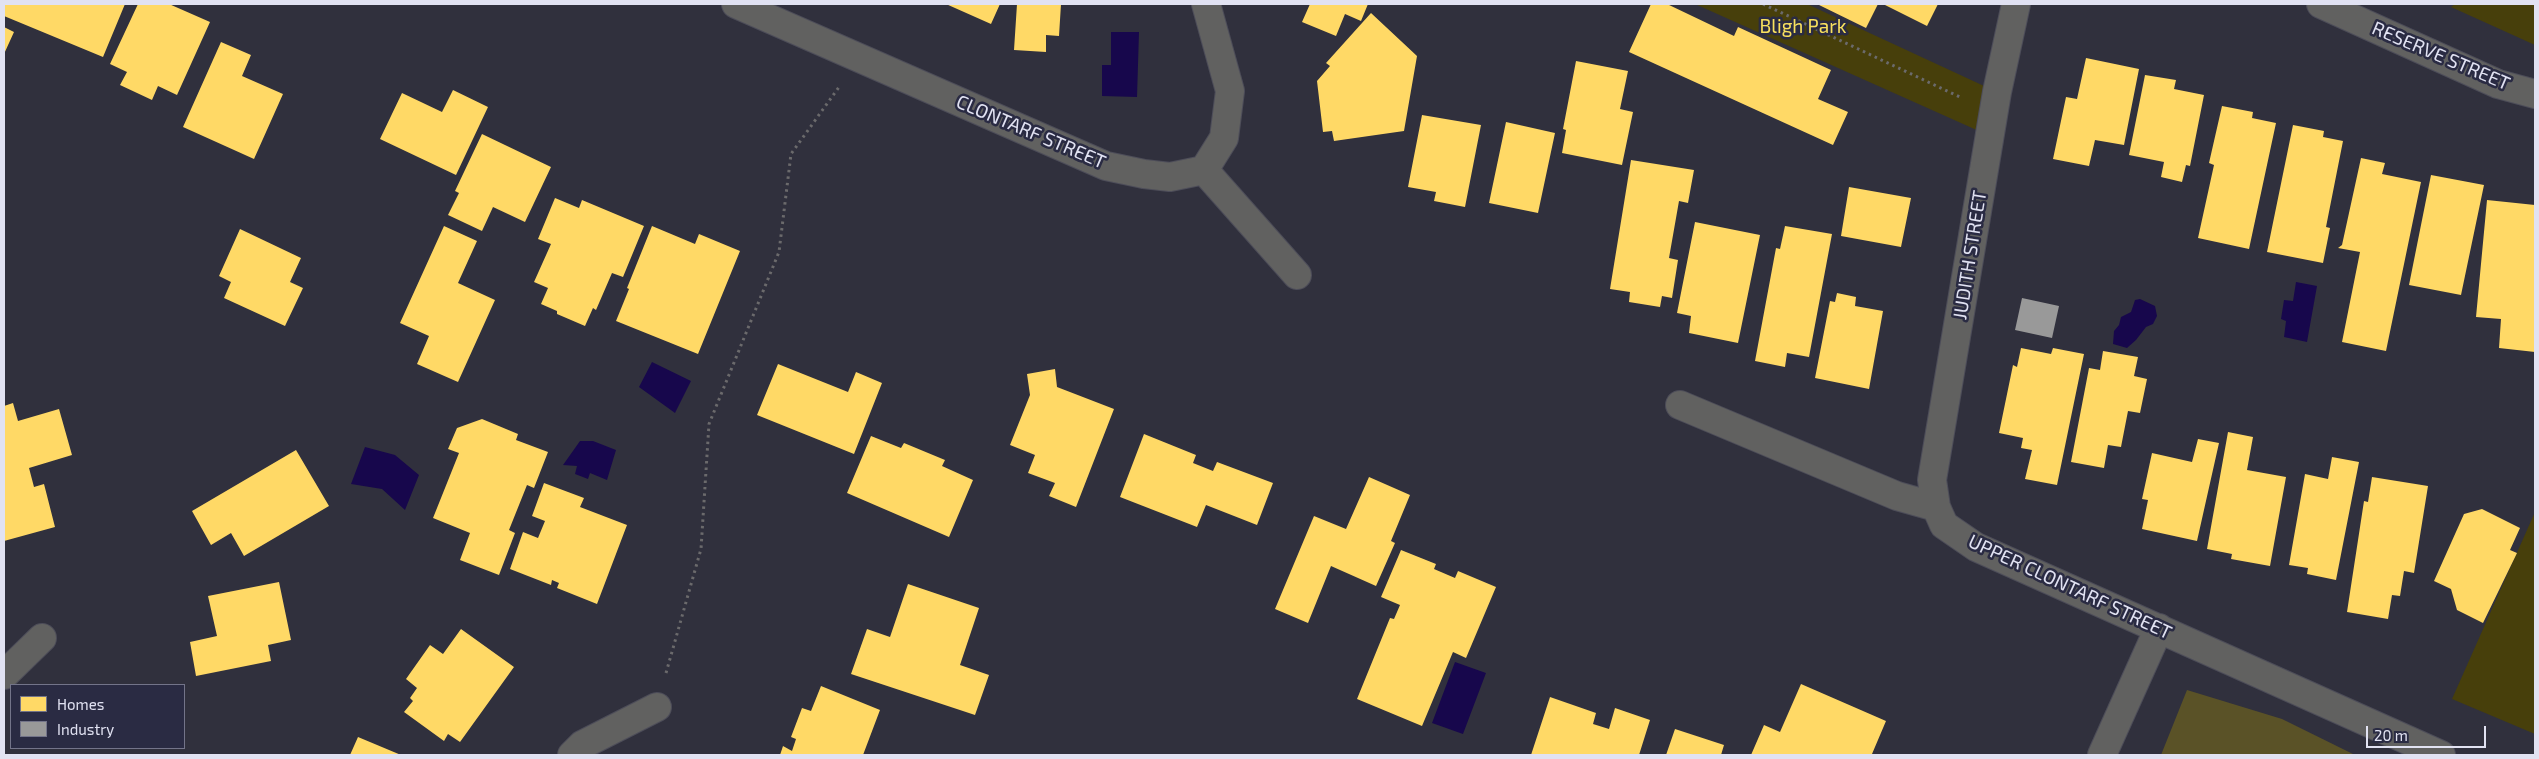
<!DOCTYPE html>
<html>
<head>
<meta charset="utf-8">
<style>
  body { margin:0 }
  #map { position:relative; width:2539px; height:759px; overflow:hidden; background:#30303d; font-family:"Exo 2",sans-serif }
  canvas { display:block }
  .frame { position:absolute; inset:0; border:5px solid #e1e2f2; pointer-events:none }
  .legend { position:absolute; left:10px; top:684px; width:175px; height:65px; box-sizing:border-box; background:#2a2b43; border:1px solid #737489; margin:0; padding:6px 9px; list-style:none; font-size:15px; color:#e1e2f2 }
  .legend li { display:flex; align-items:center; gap:10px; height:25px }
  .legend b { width:25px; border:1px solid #737489 }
  .scale { position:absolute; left:2366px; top:726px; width:120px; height:22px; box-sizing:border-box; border:2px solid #e1e2f2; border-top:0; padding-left:6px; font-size:15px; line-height:18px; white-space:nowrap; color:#e1e2f2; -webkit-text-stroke:4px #2a2b43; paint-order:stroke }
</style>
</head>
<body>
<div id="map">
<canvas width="2539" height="759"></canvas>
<div class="frame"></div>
<ul class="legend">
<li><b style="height:14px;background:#ffd966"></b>Homes</li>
<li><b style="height:14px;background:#999"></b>Industry</li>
</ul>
<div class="scale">20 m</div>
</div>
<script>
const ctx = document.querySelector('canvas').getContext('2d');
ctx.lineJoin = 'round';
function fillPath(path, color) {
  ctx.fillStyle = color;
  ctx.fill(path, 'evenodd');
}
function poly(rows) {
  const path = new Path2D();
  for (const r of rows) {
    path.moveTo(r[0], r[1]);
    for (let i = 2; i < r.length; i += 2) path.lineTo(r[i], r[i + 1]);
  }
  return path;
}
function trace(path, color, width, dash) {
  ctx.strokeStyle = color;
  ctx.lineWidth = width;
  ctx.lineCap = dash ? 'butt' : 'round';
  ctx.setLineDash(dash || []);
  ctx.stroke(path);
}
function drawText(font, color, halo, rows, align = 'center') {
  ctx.font = font + ' "Exo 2",sans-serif';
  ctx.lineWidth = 5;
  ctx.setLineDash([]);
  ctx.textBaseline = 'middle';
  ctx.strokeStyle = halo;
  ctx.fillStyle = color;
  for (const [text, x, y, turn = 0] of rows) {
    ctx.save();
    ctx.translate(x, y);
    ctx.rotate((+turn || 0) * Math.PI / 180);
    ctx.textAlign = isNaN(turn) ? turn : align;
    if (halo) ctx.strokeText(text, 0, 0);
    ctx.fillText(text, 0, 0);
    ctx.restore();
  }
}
fillPath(poly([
  [1695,4,1807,4,1997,92,1990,136],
  [2455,4,2535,4,2535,45,2451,7],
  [2535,512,2535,734,2452,699]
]), '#473f0b');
fillPath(poly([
  [2187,690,2282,719,2355,755,2161,755]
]), '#5a5227');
fillPath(poly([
  [1111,32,1139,32,1137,97,1102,96,1102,65,1111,65],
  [2296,282,2317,286,2307,342,2284,337,2286,321,2281,319,2284,300,2293,301],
  [2140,299,2155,306,2157,316,2153,324,2146,327,2136,340,2127,348,2113,344,2114,331,2119,325,2121,317,2131,312,2135,300],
  [652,362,691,381,675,413,639,387],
  [580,441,593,441,616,450,607,480,590,473,588,479,575,474,577,466,563,465],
  [365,447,395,455,419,475,405,510,382,489,351,484],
  [1455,662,1486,673,1463,734,1432,723]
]), '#17074c');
fillPath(poly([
  [4,4,125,4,103,57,4,16],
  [138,4,169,4,210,22,177,95,158,86,152,100,120,85,127,72,110,64],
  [946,4,1000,4,991,24],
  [1017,4,1061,4,1059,36,1046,35,1046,52,1014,50],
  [1310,4,1368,4,1361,21,1345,14,1336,36,1302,22],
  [1651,4,1667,4,1734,36,1738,27,1831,70,1818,99,1848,112,1833,145,1629,52],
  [1817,4,1878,4,1866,28],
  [1883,4,1938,4,1927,26],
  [1371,13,1417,56,1404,131,1334,141,1332,131,1323,132,1317,81,1330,66,1326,63],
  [4,27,14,32,4,54],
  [221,42,251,55,242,76,283,94,254,159,183,127],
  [2086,58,2139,69,2124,145,2095,140,2089,166,2053,159,2066,97,2077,99],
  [1576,61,1628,71,1620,109,1633,112,1622,165,1562,153,1566,130,1563,129],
  [2145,75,2176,80,2174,89,2204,95,2190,166,2186,165,2182,182,2161,177,2164,162,2129,155],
  [453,90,488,107,456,175,380,139,402,93,442,112],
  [2222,106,2253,112,2252,118,2276,123,2249,249,2198,238,2214,165,2209,163],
  [1422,115,1481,125,1465,207,1434,201,1436,192,1408,187],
  [1506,122,1555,133,1538,213,1489,203],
  [2293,125,2324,131,2323,137,2343,141,2326,227,2330,228,2323,263,2267,252],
  [482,134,551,167,525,222,493,207,482,231,448,215,459,193,455,191],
  [2361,158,2385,163,2382,174,2421,182,2386,351,2342,342,2360,252,2338,248,2342,245],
  [1631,160,1694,170,1688,203,1679,201,1669,258,1678,260,1672,298,1662,296,1660,307,1629,302,1630,292,1610,289],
  [2431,175,2484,185,2461,295,2409,285],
  [1849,187,1911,198,1901,247,1841,236],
  [555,198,579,208,582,200,644,226,623,277,612,273,596,310,593,308,585,326,557,314,557,311,541,304,548,288,534,282,551,244,538,239],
  [2487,200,2535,205,2535,352,2499,348,2501,319,2476,317],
  [1695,222,1760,235,1738,343,1689,333,1691,316,1677,313],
  [444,226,477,241,458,283,495,300,458,382,417,364,429,336,400,323],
  [652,226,695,244,699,234,740,251,698,354,616,321,629,289,627,288],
  [1785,226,1832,234,1809,357,1787,353,1785,367,1755,361,1776,248,1780,249],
  [240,229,301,258,290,282,303,288,285,326,224,298,231,282,219,276],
  [1837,293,1856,297,1855,306,1883,311,1869,389,1815,378,1830,301,1835,302],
  [2021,348,2051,354,2053,348,2084,354,2057,485,2025,479,2032,450,2021,448,2023,438,1999,433,2013,365,2017,367],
  [2103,351,2138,357,2134,376,2147,379,2140,413,2128,411,2121,447,2108,445,2104,468,2071,462,2089,368,2100,370],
  [778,364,848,392,856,372,882,383,854,454,757,415],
  [1055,369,1057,387,1114,409,1076,507,1049,496,1055,483,1028,473,1035,455,1010,445,1030,395,1027,374],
  [13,403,18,421,59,409,72,455,29,468,34,487,44,484,55,527,4,541,4,406],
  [482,419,518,434,516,440,548,452,534,488,527,485,509,530,515,533,499,575,460,560,470,533,433,518,459,453,448,449,457,428],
  [2228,432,2253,437,2247,470,2286,477,2270,566,2231,559,2232,554,2207,549],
  [1144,434,1196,455,1193,463,1213,471,1217,462,1273,483,1257,525,1206,505,1197,527,1120,497],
  [871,436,901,448,904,443,945,460,942,466,973,480,949,537,847,493],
  [2198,439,2219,443,2197,541,2142,529,2148,500,2142,499,2152,453,2192,462],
  [296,450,329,506,244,556,231,533,211,545,192,511],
  [2332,457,2359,462,2336,580,2307,574,2308,568,2289,565,2305,474,2328,479],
  [1369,477,1410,495,1391,541,1395,543,1376,586,1331,566,1308,623,1275,609,1314,516,1346,529],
  [2372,477,2428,486,2414,573,2404,571,2400,596,2392,595,2388,619,2347,612,2364,501,2368,502],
  [544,483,584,498,580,507,627,525,597,604,557,588,559,583,552,580,551,585,510,569,523,532,538,538,545,521,532,516],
  [2482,509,2520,528,2510,550,2517,553,2483,623,2457,610,2451,589,2434,581,2464,514],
  [1401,550,1436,564,1434,569,1455,578,1458,571,1496,587,1466,658,1453,652,1422,726,1357,699,1390,618,1394,619,1400,605,1381,597],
  [279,582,291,640,268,645,271,661,196,676,190,642,217,636,208,596],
  [908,584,979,608,960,665,989,675,975,715,851,674,867,629,890,637],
  [461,629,514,667,460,742,448,734,444,741,404,712,413,701,410,698,417,688,406,679,430,645,443,654],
  [1801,684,1886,721,1872,754,1876,755,1751,755,1764,725,1780,732],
  [821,686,880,710,863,755,780,755,783,746,792,751,796,739,791,737,802,708,811,711],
  [1550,697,1596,713,1593,724,1609,729,1615,708,1650,720,1639,755,1531,755],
  [1675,729,1724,745,1721,755,1666,755],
  [358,737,401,755,350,755]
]), '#ffd966');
fillPath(poly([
  [2022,298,2059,306,2052,338,2015,330]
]), '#999');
const street = poly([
  [736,4,1106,166,1144,174,1170,177,1204,170],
  [2321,4,2498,84,2535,94],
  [1204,170,1224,138,1230,91,1206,4],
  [1204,170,1297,275],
  [1680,405,1897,496,1936,507,1944,525,1976,547,2441,755],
  [1936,507,1932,480,1997,92,2016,4],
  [4,675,42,638],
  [572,755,582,745,657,707],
  [2102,755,2159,628]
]);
trace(street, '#4d4d59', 30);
trace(poly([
  [1763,4,1962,98],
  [666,673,701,549,709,424,779,252,791,154,839,87]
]), '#6b6a6c', 3, [2.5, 4]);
trace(street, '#616160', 28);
drawText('19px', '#f9e15e', '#2a2b43', [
  ["Bligh Park",1803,27]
]);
drawText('19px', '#e1e2f2', '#2a2b43', [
  ["RESERVE STREET",2441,56,23],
  ["CLONTARF STREET",1031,132,23],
  ["JUDITH STREET",1970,255,-81],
  ["UPPER CLONTARF STREET",2070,587,25]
]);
</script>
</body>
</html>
